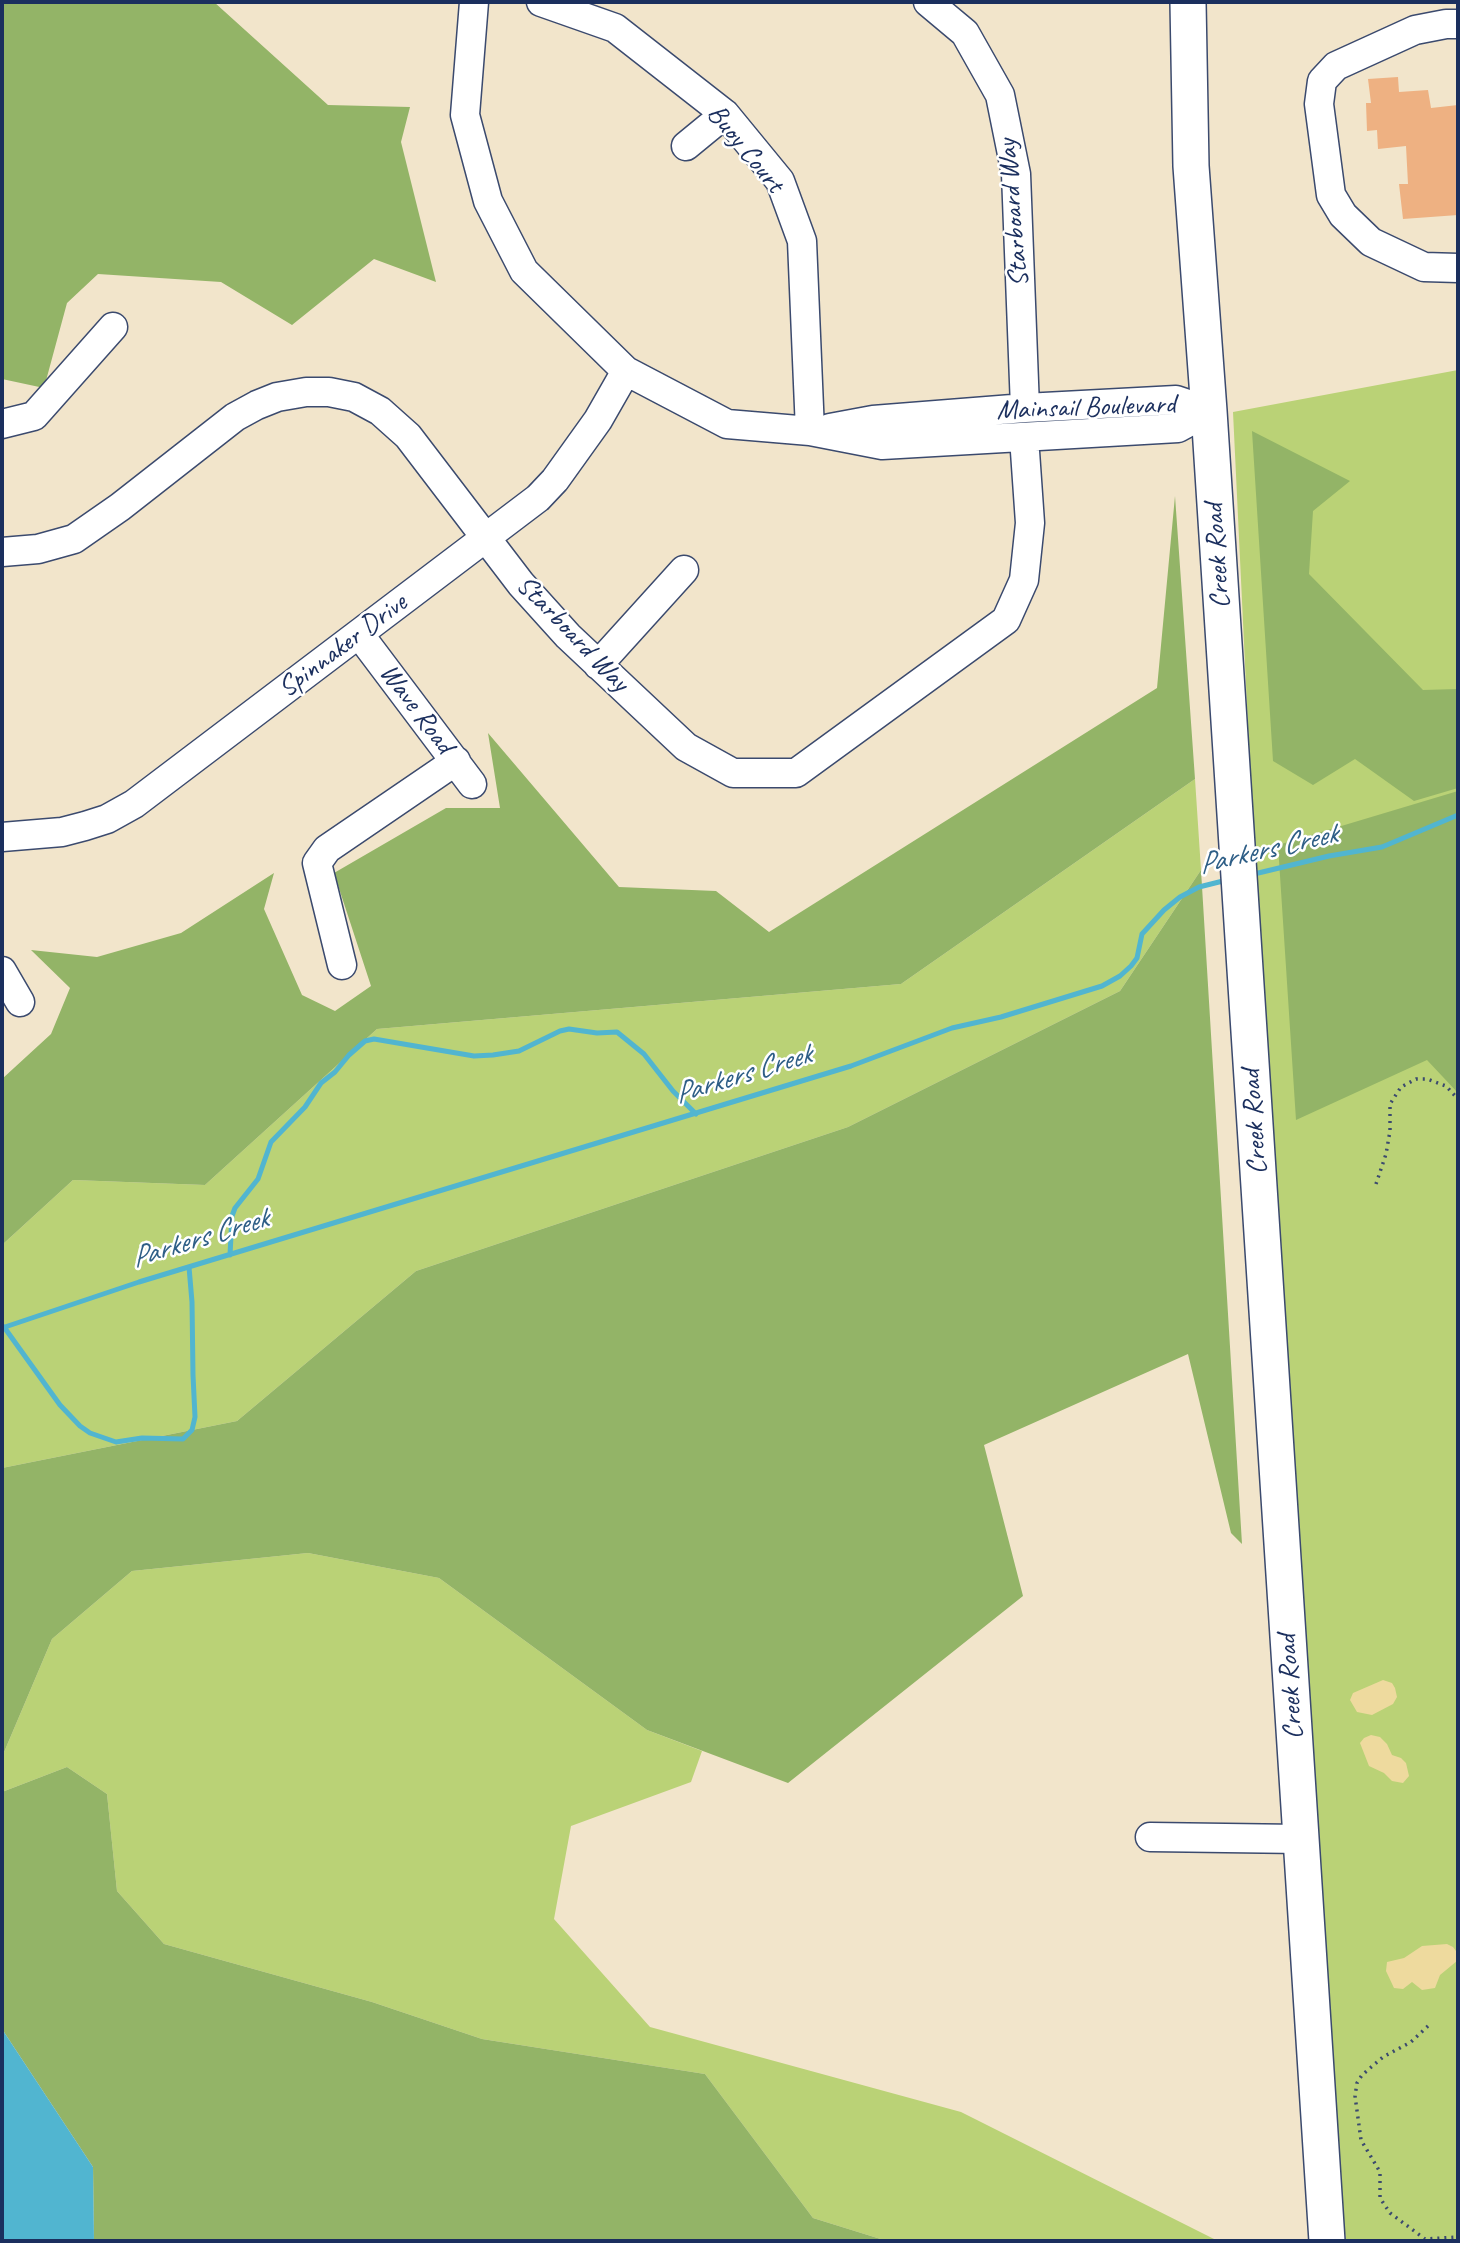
<!DOCTYPE html>
<html>
<head>
<meta charset="utf-8">
<style>
  body { margin:0 }
  #map { position:relative; width:1460px; height:2243px; overflow:hidden; background:#f2e5cb; font-family:Caveat,sans-serif }
  canvas { display:block }
  .frame { position:absolute; inset:0; border:4px solid #1b2f5e; pointer-events:none }
</style>
</head>
<body>
<div id="map">
<canvas width="1460" height="2243"></canvas>
<div class="frame"></div>
</div>
<script>
const ctx = document.querySelector('canvas').getContext('2d');
ctx.lineJoin = 'round';
function fillPath(path, color) {
  ctx.fillStyle = color;
  ctx.fill(path, 'evenodd');
}
function poly(rows) {
  const path = new Path2D();
  for (const r of rows) {
    path.moveTo(r[0], r[1]);
    for (let i = 2; i < r.length; i += 2) path.lineTo(r[i], r[i + 1]);
  }
  return path;
}
function trace(path, color, width, dash) {
  ctx.strokeStyle = color;
  ctx.lineWidth = width;
  ctx.lineCap = dash ? 'butt' : 'round';
  ctx.setLineDash(dash || []);
  ctx.stroke(path);
}
function drawText(font, color, halo, rows, align = 'center') {
  ctx.font = font + ' Caveat,sans-serif';
  ctx.lineWidth = 5;
  ctx.setLineDash([]);
  ctx.textBaseline = 'middle';
  ctx.strokeStyle = halo;
  ctx.fillStyle = color;
  for (const [text, x, y, turn = 0] of rows) {
    ctx.save();
    ctx.translate(x, y);
    ctx.rotate((+turn || 0) * Math.PI / 180);
    ctx.textAlign = isNaN(turn) ? turn : align;
    if (halo) ctx.strokeText(text, 0, 0);
    ctx.fillText(text, 0, 0);
    ctx.restore();
  }
}
fillPath(poly([
  [1458,370,1458,2241,1346,2241,1301,1839,1233,412],
  [1195,779,1201,870,1120,991,848,1127,416,1271,237,1421,2,1468,2,1245,73,1180,205,1185,377,1029,901,984],
  [308,1553,439,1578,647,1730,702,1751,691,1782,571,1826,554,1919,650,2027,961,2112,1218,2241,887,2241,813,2218,705,2074,482,2039,372,2002,164,1944,117,1891,107,1794,67,1767,2,1792,2,1757,52,1639,132,1571]
]), '#bad276');
fillPath(poly([
  [2,2,214,2,328,105,410,107,401,142,436,282,374,259,292,325,221,282,98,274,67,303,44,388,2,379],
  [1252,431,1350,481,1313,511,1309,574,1423,690,1458,689,1458,788,1414,801,1355,759,1313,785,1273,761],
  [1175,496,1195,779,901,984,377,1029,205,1185,73,1180,2,1245,2,1079,51,1034,70,988,31,950,97,957,181,933,274,873,264,909,302,995,335,1011,371,986,334,873,446,808,500,808,488,733,619,887,716,891,769,932,1157,688],
  [1458,791,1458,1093,1427,1060,1296,1120,1278,845],
  [1201,870,1242,1544,1231,1533,1188,1354,984,1445,1023,1596,788,1783,647,1730,439,1578,308,1553,132,1571,52,1639,2,1757,2,1468,237,1421,416,1271,848,1127,1120,991],
  [67,1767,107,1794,117,1891,164,1944,372,2002,482,2039,705,2074,813,2218,887,2241,94,2241,93,2167,2,2029,2,1792]
]), '#93b467');
fillPath(poly([
  [1383,1680,1392,1683,1395,1688,1397,1697,1393,1704,1372,1715,1357,1712,1350,1700,1353,1693],
  [1371,1735,1380,1737,1387,1744,1392,1755,1401,1758,1406,1763,1409,1776,1403,1783,1392,1781,1384,1773,1369,1766,1360,1743,1364,1738],
  [1447,1944,1453,1947,1456,1951,1457,1961,1440,1975,1435,1988,1422,1990,1412,1982,1403,1989,1394,1988,1386,1971,1387,1962,1404,1958,1422,1946]
]), '#eeda9e');
fillPath(poly([
  [2,2029,93,2167,94,2241,2,2241]
]), '#51b5d0');
trace(poly([
  [1250,875,1329,856,1382,847,1458,815],
  [230,1255,232,1216,235,1208,258,1179,271,1142,305,1107,321,1083,335,1072,349,1055,365,1041,374,1039,474,1056,493,1055,519,1051,560,1031,569,1029,597,1033,617,1032,644,1054,673,1091,696,1114],
  [4,1327,60,1405,80,1426,90,1433,116,1442,142,1438,183,1439,192,1430,195,1417,193,1375,192,1302,189,1267],
  [2,1328,139,1282,851,1066,952,1028,1001,1017,1102,986,1120,976,1131,966,1137,958,1142,934,1164,910,1180,897,1199,887,1227,880]
]), '#51b5d0', 5);
fillPath(poly([
  [1398,77,1399,92,1428,90,1431,108,1458,105,1458,215,1403,219,1399,184,1408,184,1406,146,1378,149,1377,130,1367,131,1366,103,1371,103,1368,79]
]), '#eeb182');
const minor = poly([
  [474,2,465,115,488,201,524,271,626,371,727,424,810,431,882,445,1178,428,1209,411],
  [541,2,615,28,725,114,780,181,802,241,810,431],
  [928,2,965,33,1000,95,1016,174,1025,408],
  [1458,24,1446,24,1415,30,1336,66,1322,81,1319,104,1331,195,1343,215,1371,242,1424,267,1458,268],
  [686,146,725,114],
  [2,424,34,416,113,327],
  [830,428,873,420,1025,408,1176,400,1209,411],
  [2,552,38,549,74,539,120,507,235,417,257,405,277,397,306,392,329,392,354,397,380,411,408,436,521,584,568,636,686,747,733,773,796,773,1006,620,1024,580,1030,523,1024,437],
  [359,634,472,784],
  [598,665,684,570],
  [2,837,62,832,85,826,107,819,134,804,538,498,555,480,598,420,626,371],
  [342,965,317,863,327,849,456,761],
  [2,971,20,1002],
  [1150,1837,1301,1839]
]);
const major = poly([
  [1188,2,1191,166,1209,411,1327,2241]
]);
trace(minor, '#3b4a6e', 31);
trace(major, '#3b4a6e', 38);
trace(poly([
  [1376,1184,1386,1154,1390,1131,1390,1104,1401,1087,1416,1079,1427,1079,1446,1086,1458,1099],
  [1428,2026,1411,2042,1383,2057,1362,2075,1357,2083,1355,2096,1361,2140,1380,2172,1380,2198,1390,2213,1425,2239,1458,2237]
]), '#3b4a6e', 3.5, [2, 5]);
trace(minor, '#fff', 28);
trace(major, '#fff', 35);
drawText('28px', '#1b2f5e', '#fff', [
  ["Buoy Court",745,149,51],
  ["Starboard Way",1014,213,-95],
  ["Mainsail Boulevard",1086,408,-2],
  ["Creek Road",1218,556,-94],
  ["Starboard Way",572,634,46],
  ["Spinnaker Drive",343,646,-37],
  ["Wave Road",416,709,53],
  ["Creek Road",1255,1122,-94],
  ["Creek Road",1291,1687,-94]
]);
drawText('italic 30px', '#2e5e86', '#fff', [
  ["Parkers Creek",1268,850,-13],
  ["Parkers Creek",743,1075,-17],
  ["Parkers Creek",200,1239,-17]
]);
</script>
</body>
</html>
